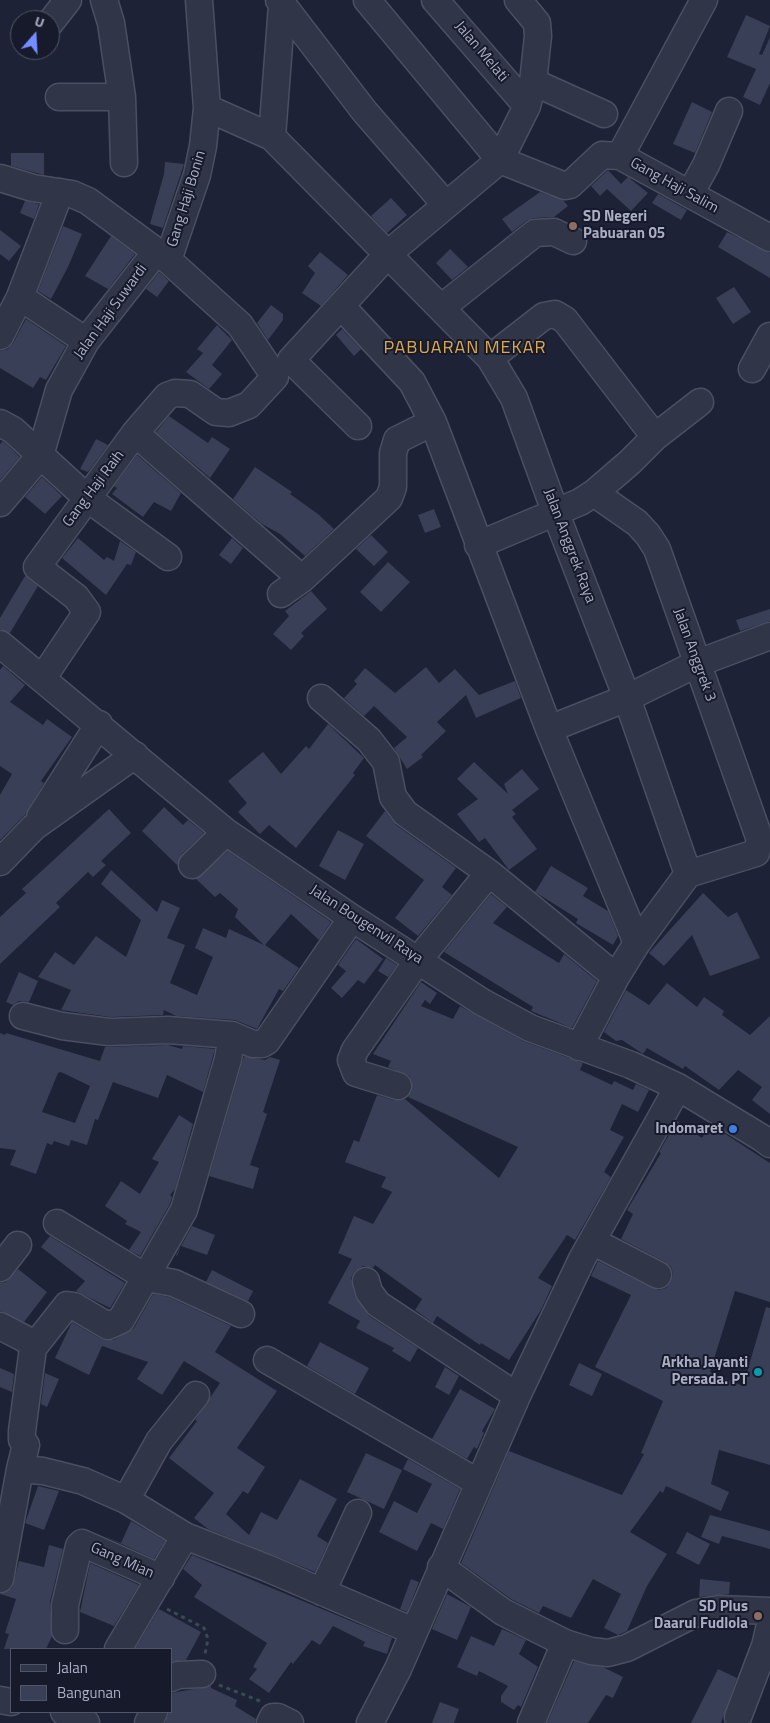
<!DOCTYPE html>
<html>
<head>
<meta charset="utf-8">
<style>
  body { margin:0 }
  #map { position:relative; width:770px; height:1723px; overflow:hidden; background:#1d2236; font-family:"Titillium Web",sans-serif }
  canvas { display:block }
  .legend { position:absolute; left:10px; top:1648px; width:162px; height:65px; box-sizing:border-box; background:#161a2b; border:1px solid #515568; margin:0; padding:6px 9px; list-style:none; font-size:15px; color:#aaaec4 }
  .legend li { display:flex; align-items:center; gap:10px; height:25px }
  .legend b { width:25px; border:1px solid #515568 }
  .north { position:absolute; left:10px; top:10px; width:50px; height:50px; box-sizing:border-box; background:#161a2b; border:1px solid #515568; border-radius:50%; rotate:19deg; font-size:14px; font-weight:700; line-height:20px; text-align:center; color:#aaaec4 }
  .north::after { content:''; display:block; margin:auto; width:18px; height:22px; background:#748dff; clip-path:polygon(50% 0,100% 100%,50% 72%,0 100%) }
</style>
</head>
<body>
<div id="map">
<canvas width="770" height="1723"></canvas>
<ul class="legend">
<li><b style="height:6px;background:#303547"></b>Jalan</li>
<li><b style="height:14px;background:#383f57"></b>Bangunan</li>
</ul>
<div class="north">U</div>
</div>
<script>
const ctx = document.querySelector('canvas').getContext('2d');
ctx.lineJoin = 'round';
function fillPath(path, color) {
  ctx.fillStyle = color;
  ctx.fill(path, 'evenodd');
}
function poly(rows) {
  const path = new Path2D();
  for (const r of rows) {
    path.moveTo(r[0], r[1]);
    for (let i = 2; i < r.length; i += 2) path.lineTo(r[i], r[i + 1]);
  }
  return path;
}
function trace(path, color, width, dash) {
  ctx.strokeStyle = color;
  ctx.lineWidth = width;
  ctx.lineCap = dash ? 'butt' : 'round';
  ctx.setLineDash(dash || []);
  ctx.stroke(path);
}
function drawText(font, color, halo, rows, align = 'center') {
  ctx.font = font + ' "Titillium Web",sans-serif';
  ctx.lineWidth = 4;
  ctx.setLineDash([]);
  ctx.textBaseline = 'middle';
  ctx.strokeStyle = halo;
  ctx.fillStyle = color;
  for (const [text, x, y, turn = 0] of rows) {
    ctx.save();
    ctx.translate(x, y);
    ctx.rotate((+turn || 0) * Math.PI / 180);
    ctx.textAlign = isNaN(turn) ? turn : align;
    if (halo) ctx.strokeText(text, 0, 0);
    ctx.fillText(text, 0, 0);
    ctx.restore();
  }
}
fillPath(poly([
  [746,15,770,26,759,54,762,55,770,37,770,83,760,105,743,97,756,69,727,57],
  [692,102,712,112,695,153,673,144],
  [11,153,44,153,44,175,11,166],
  [165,162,184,164,163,228,150,224,164,174],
  [608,170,621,184,628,177,648,193,631,211,607,189,600,196,591,186],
  [540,192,563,200,568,206,554,217,534,218,526,221,512,232,502,219],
  [658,194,687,210,681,220,652,203],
  [391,198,407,215,387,233,371,216],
  [25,201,39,204,34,219,20,213],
  [63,226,82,234,68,267,51,299,38,291],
  [0,230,21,246,9,261,0,254],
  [727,232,770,253,770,278,718,247],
  [111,236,135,254,108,289,85,276],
  [450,249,468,267,452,280,436,263],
  [320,252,348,275,321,306,302,293,315,273,308,266],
  [159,272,169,281,157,297,146,289],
  [734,287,751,312,733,324,716,298],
  [271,305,283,314,283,320,268,340,257,323],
  [26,319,66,346,46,380,40,377,33,388,0,368,0,351,8,349,13,343],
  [217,325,232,340,212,365,222,374,209,389,186,372,203,353,197,349],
  [342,329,361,349,354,356,336,335],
  [169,416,208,443,212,437,230,449,210,478,156,432],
  [96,439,108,445,88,472,80,469],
  [3,441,20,457,0,480,0,444],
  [137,455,181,493,171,511,154,502,143,517,112,494,117,488,114,486],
  [255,467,292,492,290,494,318,514,334,529,305,556,280,534,262,524,233,499],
  [42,477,62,496,45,514,25,497],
  [434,509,441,527,425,533,418,515],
  [371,535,388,552,374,566,356,549],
  [78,538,104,560,107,557,114,561,120,541,136,552,131,565,127,564,106,595,62,558],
  [232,538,243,548,231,564,219,555],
  [388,562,410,582,381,612,360,592],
  [25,576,38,586,10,633,0,629,0,618],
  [311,591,327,609,301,633,304,636,291,650,273,634,289,616,285,611],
  [770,609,770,621,740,631,736,620],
  [3,666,25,685,10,702,43,725,47,719,72,737,41,781,44,783,25,815,0,840,0,795,12,774,0,766,0,670],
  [426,667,439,683,455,669,479,695,515,681,521,698,476,718,466,695,437,722,446,731,421,755,423,757,407,769,394,748,407,737,374,706,364,716,344,698,357,684,354,681,365,668,395,693],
  [328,724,364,758,353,773,355,775,296,848,269,825,260,834,238,812,247,803,228,781,263,752,281,774,306,746,309,749],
  [474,762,508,794,504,784,522,769,539,789,512,810,516,814,512,817,537,849,509,870,485,838,479,842,457,814,478,799,457,779],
  [164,807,183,825,188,820,204,833,182,854,177,865,142,831],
  [109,809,131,833,101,861,106,865,93,877,88,872,56,903,60,907,0,964,0,917,26,893,22,889],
  [385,811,396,825,456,868,442,887,452,895,418,936,395,918,424,880,366,836],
  [338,830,364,844,345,880,319,866],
  [228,851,331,922,319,940,291,914,265,945,299,968,283,991,279,989,257,1029,235,1020,176,1016,164,1010,163,1015,110,1017,61,1010,71,990,38,977,55,952,74,965,96,936,126,957,141,920,101,884,111,870,157,912,162,900,180,908,167,938,185,945,170,983,197,995,213,957,195,948,203,928,226,938,229,929,264,945,235,917,238,909,220,893,215,897,196,879],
  [551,866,588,888,583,896,608,911,618,936,613,945,576,923,578,919,535,892],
  [703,893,728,917,737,912,760,958,710,976,692,935,664,966,649,953],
  [491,894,507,907,493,923,559,963,564,954,597,981,572,1028,531,1011,533,1007,444,952],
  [356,939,383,959,364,984,358,980,342,998,331,988,346,971,338,965],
  [386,958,397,965,388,977,378,971],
  [19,972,38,981,29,1002,19,1001,13,1005,6,1002],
  [421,982,437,993,430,1004,425,1000,421,1006,453,1019,460,1006,523,1041,583,1063,580,1070,612,1085,614,1081,633,1090,636,1084,649,1090,638,1112,622,1104,610,1130,624,1137,604,1172,611,1177,575,1240,567,1235,538,1278,552,1286,541,1310,509,1360,481,1343,480,1345,437,1316,433,1323,415,1310,422,1299,375,1265,373,1268,363,1266,355,1271,351,1278,355,1296,369,1316,418,1348,410,1362,392,1351,394,1348,356,1328,360,1321,328,1303,352,1259,338,1253,354,1216,373,1224,392,1192,381,1187,386,1177,345,1162,354,1140,359,1142,377,1095,394,1100,405,1099,499,1178,518,1147,408,1097,412,1090,412,1082,409,1076,388,1067,391,1061,373,1054],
  [667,983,697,1007,704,997,724,1011,722,1015,750,1035,770,1016,770,1114,752,1100,762,1087,738,1070,719,1090,685,1066,683,1069,647,1048,643,1054,622,1040,616,1041,604,1032,626,990,649,1005],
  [0,1033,5,1035,6,1033,100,1061,105,1047,168,1045,182,1049,183,1046,215,1049,203,1092,167,1075,158,1098,113,1082,98,1120,95,1119,87,1145,71,1140,69,1146,54,1141,52,1145,47,1143,36,1174,10,1165,16,1150,0,1148],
  [61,1072,90,1086,75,1123,42,1112,58,1073],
  [244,1056,265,1060,270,1057,280,1060,263,1112,267,1114,250,1165,259,1168,253,1189,209,1176],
  [179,1115,193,1124,175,1189,170,1195,172,1197,170,1204,140,1256,129,1250,141,1232,125,1224,127,1221,105,1206,121,1181,140,1194,159,1162,152,1159],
  [677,1121,702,1138,710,1124,770,1163,770,1302,735,1291,710,1372,743,1386,766,1307,770,1308,770,1465,719,1450,711,1484,729,1492,721,1511,666,1486,663,1493,660,1491,630,1532,667,1554,647,1586,627,1631,618,1635,604,1628,621,1594,593,1579,571,1618,543,1606,539,1613,511,1599,461,1563,509,1451,622,1495,644,1454,641,1453,663,1401,595,1367,631,1295,591,1276,598,1261,652,1288,659,1290,666,1288,671,1282,673,1274,671,1267,665,1262,621,1239,633,1214,627,1210,661,1153,659,1152],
  [192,1226,215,1235,207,1255,181,1246,177,1256,176,1255],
  [50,1236,125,1283,110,1308,76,1291,85,1281,41,1247],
  [18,1269,47,1292,24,1322,0,1311,0,1283,6,1282],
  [212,1270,253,1291,248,1301,206,1282],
  [153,1294,169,1297,231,1326,215,1352,277,1391,237,1448,265,1467,248,1494,243,1491,226,1514,249,1535,261,1512,277,1520,300,1479,337,1499,317,1536,328,1543,315,1572,208,1529,194,1518,214,1493,169,1458,197,1421,195,1420,220,1383,184,1361,162,1395,137,1379,148,1362,102,1346,89,1375,55,1358,72,1322,101,1339,114,1340,134,1328],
  [320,1342,369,1368,355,1394,307,1366],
  [579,1363,602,1374,592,1396,569,1385],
  [445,1367,459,1376,449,1395,435,1387],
  [0,1368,14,1374,12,1392,0,1387],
  [45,1373,59,1379,47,1407,41,1404],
  [460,1389,495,1409,482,1431,484,1433,477,1449,474,1447,467,1459,432,1439],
  [366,1453,402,1470,384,1509,347,1492],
  [408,1459,460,1489,443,1529,431,1523,417,1551,379,1532,394,1501,417,1513,432,1484,403,1469],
  [38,1486,59,1491,44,1530,25,1523],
  [710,1515,770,1531,770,1549,722,1536,719,1544,701,1537],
  [131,1521,165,1541,154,1559,102,1535,121,1543],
  [687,1532,710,1544,699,1565,676,1553],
  [49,1545,63,1549,50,1602,52,1636,46,1649,4,1649,9,1634,5,1633,16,1599,0,1594,12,1588,19,1561,44,1567],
  [192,1555,392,1638,387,1654,363,1646,365,1642,333,1626,320,1645,312,1640,293,1664,291,1662,269,1693,249,1679,257,1669,253,1667,267,1643,194,1597,202,1585,183,1569],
  [90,1563,139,1585,114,1626,80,1612],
  [411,1579,419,1582,407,1612,400,1609],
  [700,1579,730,1582,729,1594,699,1597],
  [447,1594,471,1607,457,1640,432,1629],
  [159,1609,201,1632,186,1660,171,1662,171,1649,135,1649],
  [502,1629,526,1640,519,1654,538,1667,521,1707,518,1705,514,1710,501,1702,501,1696,508,1686,479,1671,477,1676,457,1667,471,1636,494,1646],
  [574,1661,603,1667,623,1677,613,1698,606,1695,588,1723,547,1723],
  [718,1669,737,1678,721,1723,691,1723],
  [211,1686,211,1688,237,1700,235,1706,256,1719,255,1723,165,1723,169,1712,171,1712,171,1693],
  [440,1702,459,1709,454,1723,432,1723]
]), '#383f57');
const minor = poly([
  [104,0,111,23,122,97,124,163],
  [199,0,207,108,272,137,490,358,514,398,556,514,627,698,688,874],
  [279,0,365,112,446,205],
  [367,0,500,160,565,186,570,185,602,155,620,156,770,238],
  [435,0,527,106],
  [50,23,68,0],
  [533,82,604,114],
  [59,97,122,97],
  [272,137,282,5],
  [620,156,704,0],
  [0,178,33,188,72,194,88,201,168,260,240,325,275,377,249,405,229,413,216,412,190,394,175,393,167,396,135,433,37,567,76,597,87,612,42,679],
  [690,194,706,165,729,111],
  [168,260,197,175,203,146,207,108],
  [20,297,86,341],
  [341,306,412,382,433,422,549,729,637,943],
  [441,308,535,233,554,232,573,241],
  [0,336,20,297,60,192],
  [752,369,770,336],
  [0,423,13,430,87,498,168,557],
  [358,426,291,360,389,253,500,160,527,106,533,82,538,36,537,23,518,0],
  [135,433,302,579],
  [655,437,700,402],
  [0,503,40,456,59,390,86,341,156,252],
  [478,545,580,502,594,493,630,462,655,437,565,320,555,314,544,316,490,358],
  [281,594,302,579,389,498,393,487,393,453,397,440,433,422],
  [0,644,226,832,352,918,482,1002,530,1028,631,1065,678,1087,762,1138,770,1144],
  [321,698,369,740,386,762,393,797,405,813,489,873,616,977],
  [549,729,627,698,698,663,770,636],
  [40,817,99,724],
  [0,862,34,827,135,755],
  [192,865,226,832],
  [23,1016,62,1026,109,1032,168,1030,232,1035,253,1044,262,1044,267,1041,352,918],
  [579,1047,616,977,637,943,688,874,756,853,760,840,657,549,648,535,637,523,594,493],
  [398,1086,356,1073,351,1060,355,1050,419,959,489,873],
  [57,1223,147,1278,174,1283,241,1314],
  [592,1241,658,1275],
  [0,1268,18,1245],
  [366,1281,369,1292,378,1304,517,1396],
  [0,1326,29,1341,33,1348],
  [267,1360,479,1483],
  [20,1469,26,1445,22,1440,22,1431,33,1348,67,1305,74,1306,108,1326,121,1320,184,1210,228,1059,232,1035],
  [126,1500,159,1441,196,1395],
  [441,1567,503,1612,565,1643,591,1651,608,1653,627,1648,696,1613,719,1609,770,1611],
  [0,1579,20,1469,43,1471,83,1481,126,1500,185,1536,267,1568,413,1631],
  [322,1592,358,1513],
  [65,1630,65,1605,79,1546,82,1543,161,1578],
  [118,1649,185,1536],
  [171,1678,178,1675,202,1674],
  [0,1700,11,1702],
  [64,1712,86,1723],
  [738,1717,765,1646,770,1625],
  [148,1723,154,1712],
  [270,1723,273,1717,278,1717,290,1723],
  [370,1723,398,1669,517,1396,582,1259,678,1087],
  [531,1723,565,1643]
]);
trace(minor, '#4b4f62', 29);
trace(poly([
  [167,1609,204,1628,208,1639,205,1654],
  [219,1685,260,1701]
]), '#394b52', 3, [4, 4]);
trace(minor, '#303547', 26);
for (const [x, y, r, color] of [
  [573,226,5,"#8d6e63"],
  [733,1129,5,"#3f7fe0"],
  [758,1372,5,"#0f9aa8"],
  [758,1616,5,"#8d6e63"]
]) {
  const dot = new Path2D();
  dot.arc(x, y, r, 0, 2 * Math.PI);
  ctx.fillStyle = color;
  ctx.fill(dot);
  trace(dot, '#161a2b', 2);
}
drawText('15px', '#aaaec4', '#161a2b', [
  ["Jalan Melati",481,52,50],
  ["Gang Haji Salim",674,186,29],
  ["Gang Haji Bonin",187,199,-73],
  ["Jalan Haji Suwardi",111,312,-54],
  ["Gang Haji Raih",94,489,-53],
  ["Jalan Anggrek Raya",569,546,69],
  ["Jalan Anggrek 3",694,655,70],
  ["Jalan Bougenvil Raya",366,925,33],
  ["Gang Mian",122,1561,24]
]);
drawText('bold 15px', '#aaaec4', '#161a2b', [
  ["SD Negeri",583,217,"left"],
  ["Pabuaran 05",583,234,"left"],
  ["Indomaret",723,1129],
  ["Arkha Jayanti",748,1363],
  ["Persada. PT",748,1380],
  ["SD Plus",748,1607],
  ["Daarul Fudlola",748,1624]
], 'right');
ctx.letterSpacing = '1px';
drawText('18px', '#dba84e', '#161a2b', [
  ["PABUARAN MEKAR",465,349]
]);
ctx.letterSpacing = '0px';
</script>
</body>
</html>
